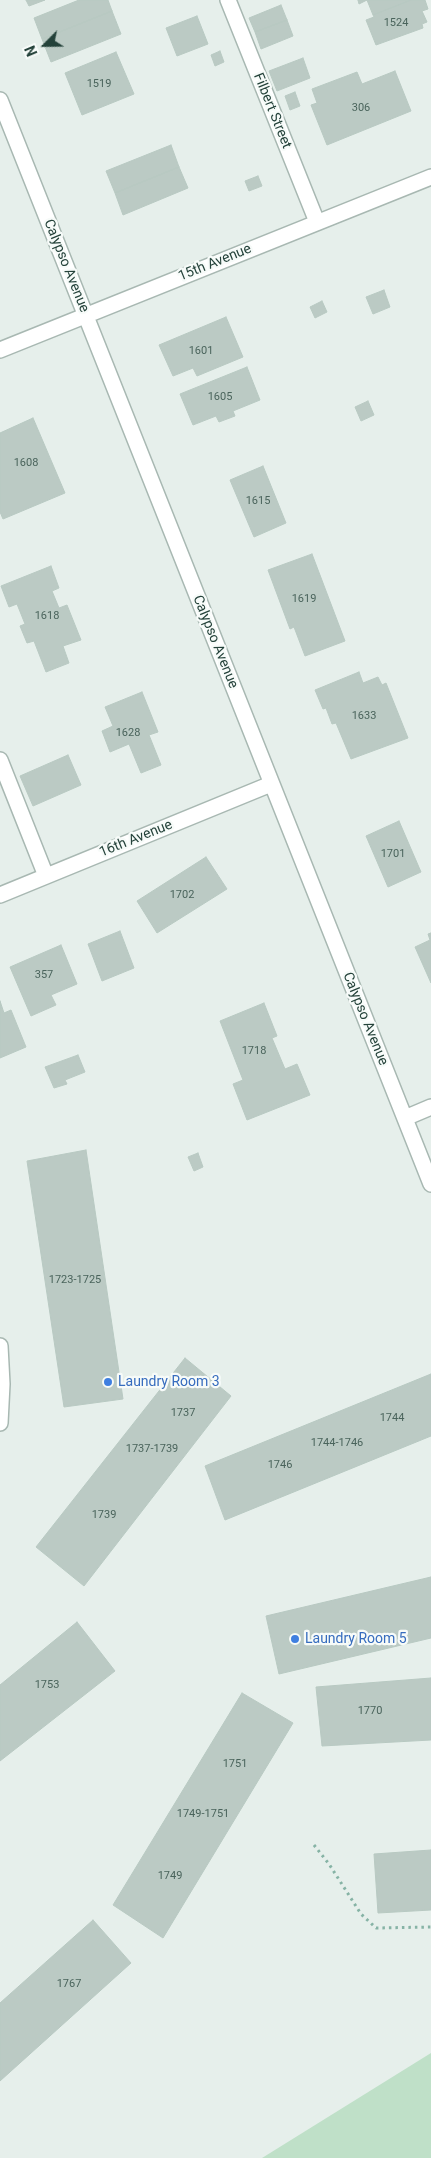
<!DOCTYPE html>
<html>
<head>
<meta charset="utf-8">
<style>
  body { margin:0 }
  #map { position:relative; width:431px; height:2158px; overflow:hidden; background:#e6efeb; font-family:Roboto,sans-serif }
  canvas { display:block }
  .north { position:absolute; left:20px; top:20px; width:50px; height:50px; -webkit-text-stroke:4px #f7fbf9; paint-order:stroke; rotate:247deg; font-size:14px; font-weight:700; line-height:20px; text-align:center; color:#24423a }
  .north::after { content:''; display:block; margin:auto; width:18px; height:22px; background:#24423a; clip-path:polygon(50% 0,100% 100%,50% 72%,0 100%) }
</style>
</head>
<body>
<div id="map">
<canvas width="431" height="2158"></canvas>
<div class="north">N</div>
</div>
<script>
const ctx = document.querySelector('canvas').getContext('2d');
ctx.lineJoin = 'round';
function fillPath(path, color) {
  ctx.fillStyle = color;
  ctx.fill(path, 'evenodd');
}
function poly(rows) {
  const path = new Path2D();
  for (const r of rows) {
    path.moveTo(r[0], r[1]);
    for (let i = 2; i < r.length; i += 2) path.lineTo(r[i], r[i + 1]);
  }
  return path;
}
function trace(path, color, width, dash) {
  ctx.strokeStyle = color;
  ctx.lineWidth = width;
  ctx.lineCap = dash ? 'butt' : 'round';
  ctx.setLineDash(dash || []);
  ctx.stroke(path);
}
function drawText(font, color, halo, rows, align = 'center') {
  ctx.font = font + ' Roboto,sans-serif';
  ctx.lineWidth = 4.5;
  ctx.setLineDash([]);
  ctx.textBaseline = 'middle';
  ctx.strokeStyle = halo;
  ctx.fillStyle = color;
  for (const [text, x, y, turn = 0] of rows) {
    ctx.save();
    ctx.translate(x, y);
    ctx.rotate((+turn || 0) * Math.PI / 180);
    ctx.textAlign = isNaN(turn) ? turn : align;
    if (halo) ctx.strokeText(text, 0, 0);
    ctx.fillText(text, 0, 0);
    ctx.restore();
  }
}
fillPath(poly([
  [431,2053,431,2158,262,2158]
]), '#bfe0c8');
const building = poly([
  [26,0,45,0,29,6,26,0],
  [79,0,108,0,112,11,42,39,34,18,79,0],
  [358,0,411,0,373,15,367,0,359,4,358,0],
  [411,0,425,0,428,9,422,11,427,22,422,24,423,28,376,45,366,20,374,17,373,15,411,0],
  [281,5,287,20,255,32,249,18,281,5],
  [112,11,121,34,51,62,42,39,112,11],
  [197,16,208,44,177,56,166,28,197,16],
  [287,20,293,36,261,49,255,32,287,20],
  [220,51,224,62,215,66,211,55,220,51],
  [116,52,134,94,82,115,65,73,116,52],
  [303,58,310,78,277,91,269,71,303,58],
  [395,71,411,111,327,145,311,105,317,103,312,89,357,72,362,84,395,71],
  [295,92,300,106,290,110,285,96,295,92],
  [171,145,179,167,115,193,106,171,171,145],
  [179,167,188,188,123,215,115,193,179,167],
  [258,176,262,186,249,191,245,181,258,176],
  [384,290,390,307,373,314,366,297,384,290],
  [322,301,327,312,315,318,310,307,322,301],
  [226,317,243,357,197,376,193,368,173,376,159,345,226,317],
  [247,367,260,400,233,411,235,416,219,422,216,416,193,425,180,394,247,367],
  [368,401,374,415,361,421,355,407,368,401],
  [33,418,65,493,3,519,0,512,0,433,33,418],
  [263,466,286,523,254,537,230,480,263,466],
  [312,554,345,641,305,656,294,627,290,629,268,570,312,554],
  [51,566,59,588,52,591,59,608,67,605,81,640,63,646,69,663,46,672,34,641,27,643,20,626,25,624,17,604,9,607,1,586,51,566],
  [359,672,363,683,378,677,382,685,386,683,408,738,351,759,336,723,332,724,326,708,323,709,315,690,359,672],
  [142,692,158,732,149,735,161,765,141,773,129,744,110,752,102,731,113,726,105,707,142,692],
  [68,755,81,785,33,806,20,776,68,755],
  [399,821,421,872,388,887,366,836,399,821],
  [206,857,227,889,157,933,137,901,206,857],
  [120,931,134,968,102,981,88,944,120,931],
  [431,933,431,983,415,947,430,940,428,934,431,933],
  [61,945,77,984,51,995,56,1005,31,1016,10,967,61,945],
  [0,1001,4,1013,11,1010,26,1047,0,1058,0,1001],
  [264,1003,277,1036,272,1038,285,1069,297,1064,310,1095,247,1120,233,1084,243,1080,220,1021,264,1003],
  [78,1055,85,1072,65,1080,67,1084,54,1088,45,1067,78,1055],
  [86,1150,123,1399,64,1407,27,1161,86,1150],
  [198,1153,203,1167,194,1171,188,1157,198,1153],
  [185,1358,231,1396,84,1586,36,1547,185,1358],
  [431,1374,431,1436,225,1520,205,1466,431,1374],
  [431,1577,431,1638,279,1674,266,1616,431,1577],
  [77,1622,115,1671,0,1761,0,1685,77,1622],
  [431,1678,431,1740,322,1746,316,1687,431,1678],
  [242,1693,293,1723,163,1938,113,1905,242,1693],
  [431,1850,431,1910,378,1913,374,1854,431,1850],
  [93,1920,131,1963,0,2081,0,2003,93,1920]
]);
fillPath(building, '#bbcac4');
trace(building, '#b8c9c2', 1);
const minor = poly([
  [228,0,317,222],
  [0,100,431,1184],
  [0,350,431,177],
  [0,760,46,876],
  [0,895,271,784],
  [405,1118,431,1107],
  [0,1346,2,1384,0,1423]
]);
trace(minor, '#a8b8b2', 18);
trace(poly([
  [314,1845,329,1864,361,1914,376,1928,431,1927]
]), '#86b3a5', 3, [2.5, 4]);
trace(minor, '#fff', 15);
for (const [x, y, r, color] of [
  [108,1382,5,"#3f7fe0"],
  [295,1639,5,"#3f7fe0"]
]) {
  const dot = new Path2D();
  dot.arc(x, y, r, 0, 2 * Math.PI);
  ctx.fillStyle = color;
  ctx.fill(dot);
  trace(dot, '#f7fbf9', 2);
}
drawText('11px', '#4a645c', null, [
  ["1524",396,23],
  ["1519",99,84],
  ["306",361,108],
  ["1601",201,351],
  ["1605",220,397],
  ["1608",26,463],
  ["1615",258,501],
  ["1619",304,599],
  ["1618",47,616],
  ["1633",364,716],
  ["1628",128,733],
  ["1701",393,854],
  ["1702",182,895],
  ["357",44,975],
  ["1718",254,1051],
  ["1723-1725",75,1280],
  ["1737",183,1413],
  ["1744",392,1418],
  ["1744-1746",337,1443],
  ["1737-1739",152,1449],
  ["1746",280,1465],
  ["1739",104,1515],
  ["1753",47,1685],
  ["1770",370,1711],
  ["1751",235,1764],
  ["1749-1751",203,1814],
  ["1749",170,1876],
  ["1767",69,1984]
]);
drawText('14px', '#24423a', '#f7fbf9', [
  ["Filbert Street",272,111,68],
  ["15th Avenue",215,263,-22],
  ["Calypso Avenue",66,266,68],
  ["Calypso Avenue",215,642,68],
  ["16th Avenue",136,839,-22],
  ["Calypso Avenue",365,1019,68]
]);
drawText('14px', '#366cbe', '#f7fbf9', [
  ["Laundry Room 3",118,1382],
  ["Laundry Room 5",305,1639]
], 'left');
</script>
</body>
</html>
